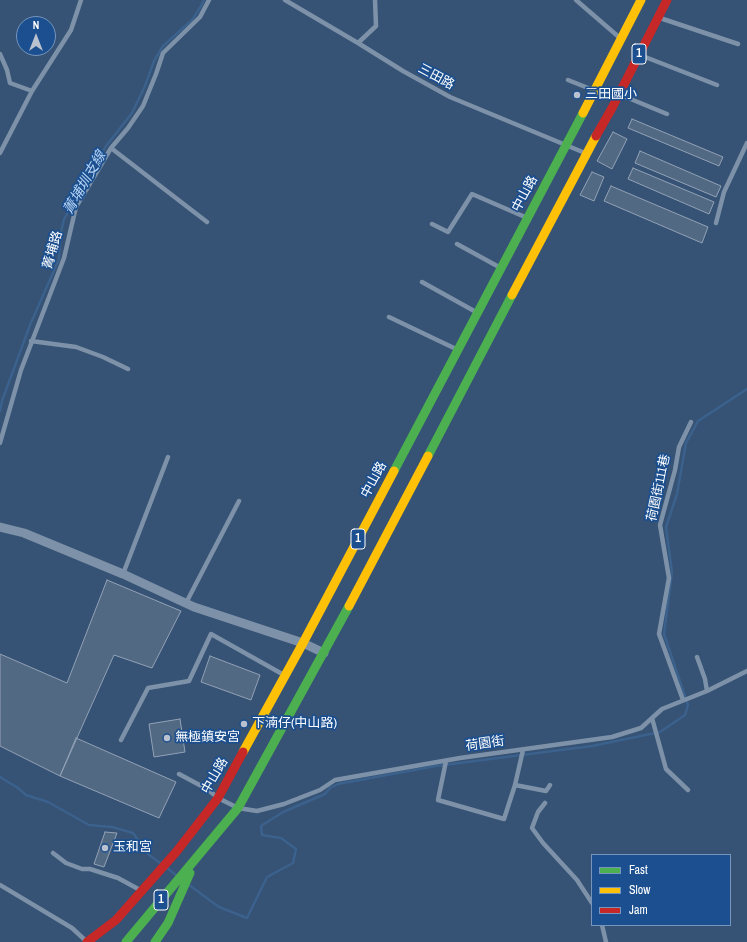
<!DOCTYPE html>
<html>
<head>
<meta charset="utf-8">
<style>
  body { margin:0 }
  #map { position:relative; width:747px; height:942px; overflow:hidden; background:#365274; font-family:"Archivo Narrow",sans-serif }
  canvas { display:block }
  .legend { position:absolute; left:591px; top:854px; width:140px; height:72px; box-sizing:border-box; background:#1b4f8f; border:1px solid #7695bc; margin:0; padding:5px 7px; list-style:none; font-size:12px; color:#fff }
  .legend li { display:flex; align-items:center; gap:8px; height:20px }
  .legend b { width:20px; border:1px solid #7695bc }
  .north { position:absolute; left:16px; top:16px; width:40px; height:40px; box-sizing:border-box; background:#1b4f8f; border:1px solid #7695bc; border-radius:50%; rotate:0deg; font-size:11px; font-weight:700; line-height:16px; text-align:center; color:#fff }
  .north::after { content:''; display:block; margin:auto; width:14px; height:18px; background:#b9c2ce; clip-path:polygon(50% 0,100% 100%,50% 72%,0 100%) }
</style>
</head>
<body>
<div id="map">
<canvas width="747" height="942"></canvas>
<ul class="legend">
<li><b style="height:5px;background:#4caf50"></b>Fast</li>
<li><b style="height:5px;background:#ffc107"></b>Slow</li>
<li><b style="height:5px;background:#c62828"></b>Jam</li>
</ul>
<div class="north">N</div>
</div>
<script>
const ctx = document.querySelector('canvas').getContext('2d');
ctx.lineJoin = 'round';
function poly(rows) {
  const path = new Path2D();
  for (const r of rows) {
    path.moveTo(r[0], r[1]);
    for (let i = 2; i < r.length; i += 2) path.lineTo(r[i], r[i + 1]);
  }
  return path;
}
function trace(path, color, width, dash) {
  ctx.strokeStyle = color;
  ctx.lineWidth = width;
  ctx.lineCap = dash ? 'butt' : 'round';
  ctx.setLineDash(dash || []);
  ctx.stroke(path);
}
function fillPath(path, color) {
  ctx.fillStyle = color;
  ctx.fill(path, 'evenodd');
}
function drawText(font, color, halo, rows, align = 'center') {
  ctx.font = font + ' "Archivo Narrow","Noto Sans TC",sans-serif';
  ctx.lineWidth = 3.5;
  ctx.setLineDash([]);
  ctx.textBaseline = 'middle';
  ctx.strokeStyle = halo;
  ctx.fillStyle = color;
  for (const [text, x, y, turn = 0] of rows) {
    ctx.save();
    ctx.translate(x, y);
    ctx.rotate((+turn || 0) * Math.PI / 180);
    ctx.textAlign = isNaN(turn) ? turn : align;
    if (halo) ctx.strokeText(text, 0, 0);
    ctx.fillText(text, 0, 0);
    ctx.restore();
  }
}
trace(poly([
  [0,411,2,401,30,325,59,259,60,237,64,219,106,146,132,113,145,86,154,61,163,46,192,20,201,6,204,0],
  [0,777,18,788,26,795,48,802,89,825,112,827,133,833,148,854,160,863],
  [167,868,176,875],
  [189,885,219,907,247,918,267,877,293,863,296,849,281,838,262,835,261,826,283,812,325,794,330,788,338,784,436,766,592,746,660,732,685,715,688,705,664,634,672,572,666,527,677,494,686,443,698,421,747,389]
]), '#3b618d', 2.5);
const building = poly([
  [632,119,723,157,719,166,628,128,632,119],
  [613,132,627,139,612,169,597,161,613,132],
  [640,151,721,186,716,197,635,163,640,151],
  [633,168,714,202,709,214,628,179,633,168],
  [592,172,604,177,594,201,580,195,592,172],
  [611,186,708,227,702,243,604,201,611,186],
  [107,580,181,611,152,668,114,655,60,776,0,746,0,654,67,683,107,580],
  [210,656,260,675,251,700,201,682,210,656],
  [180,719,185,752,154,757,149,724,180,719],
  [76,738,176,782,159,818,60,776,76,738],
  [105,832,117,833,104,867,94,864,105,832]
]);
fillPath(building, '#526984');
trace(building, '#92a2b6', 1);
trace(poly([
  [285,0,358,43,403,71,450,97,585,153],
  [576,0,620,38],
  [660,18,738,44],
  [358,43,376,26,375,0],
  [0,54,7,70,10,83,32,91],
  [640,55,717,85],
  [568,80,593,90],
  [621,95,667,114],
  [111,148,207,222],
  [0,153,32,91,71,30,81,0],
  [716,223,724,192,747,143],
  [432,224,448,232,472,194,525,217],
  [457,244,499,267],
  [422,282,476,312],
  [389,317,456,349],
  [31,341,76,347,103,357,128,369],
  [0,443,21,370,64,258,76,207,111,148,128,128,143,106,156,74,163,53,200,17,209,0],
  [123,574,168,457],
  [186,603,239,501],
  [697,657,705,679,707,691],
  [683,700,659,634,669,578,660,525,675,470,679,447,691,422],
  [652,718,666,769,688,790],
  [121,740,148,688,189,681,211,634,284,675],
  [446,761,438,800,504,819,515,785,523,750],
  [179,774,207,789,218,798,238,808,257,811,284,804,320,790,335,780,460,758,612,737,641,728,662,709,707,691,747,671],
  [515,785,546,791,550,785],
  [545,803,538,812,532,828,543,843,577,880,592,903],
  [53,853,66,863,82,869,90,869,118,878,140,890],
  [0,885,72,928,86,941],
  [602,925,606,942]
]), '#7d92a8', 4.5);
trace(poly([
  [0,527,24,533,123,574,194,607,303,643,324,653]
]), '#7d92a8', 9);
trace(poly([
  [428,456,512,295],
  [394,471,583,113],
  [126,942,238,808,349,606],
  [155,942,168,923,190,873]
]), '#4caf50', 9);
trace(poly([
  [583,113,641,0],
  [512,295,596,136],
  [349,606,428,456],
  [243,752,303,643,394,471]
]), '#ffc107', 9);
trace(poly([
  [596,136,612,108,667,0],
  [87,942,116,920,177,851,218,798,243,752]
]), '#c62828', 9);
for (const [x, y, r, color] of [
  [577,95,4,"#b9c2ce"],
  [244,724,4,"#b9c2ce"],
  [167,738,4,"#b9c2ce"],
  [105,848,4,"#b9c2ce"]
]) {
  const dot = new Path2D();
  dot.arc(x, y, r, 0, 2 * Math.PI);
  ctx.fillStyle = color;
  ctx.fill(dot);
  trace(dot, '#1b4f8f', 1.5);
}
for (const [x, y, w] of [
  [639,54,14],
  [358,539,14],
  [161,900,14]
]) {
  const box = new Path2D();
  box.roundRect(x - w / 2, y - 10, w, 20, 3);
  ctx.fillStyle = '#1b4f8f';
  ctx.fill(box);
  trace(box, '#fff', 1);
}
drawText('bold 12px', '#fff', null, [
  ["1",639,54],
  ["1",358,539],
  ["1",161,900]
]);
drawText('13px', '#fff', '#1b4f8f', [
  ["三田路",436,77,28],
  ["中山路",525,194,-62],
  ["菁埔路",53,250,-74],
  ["中山路",374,480,-62],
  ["荷園街111巷",659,488,-78],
  ["荷園街",485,744,-8],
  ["中山路",215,776,-60]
]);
drawText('13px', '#fff', '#1b4f8f', [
  ["三田國小",585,95],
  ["下湳仔(中山路)",252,724],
  ["無極鎮安宮",175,738],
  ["玉和宮",113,848]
], 'left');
drawText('italic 14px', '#b5d3f5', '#1b4f8f', [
  ["菁埔圳支線",85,183,-60]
]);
</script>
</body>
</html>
